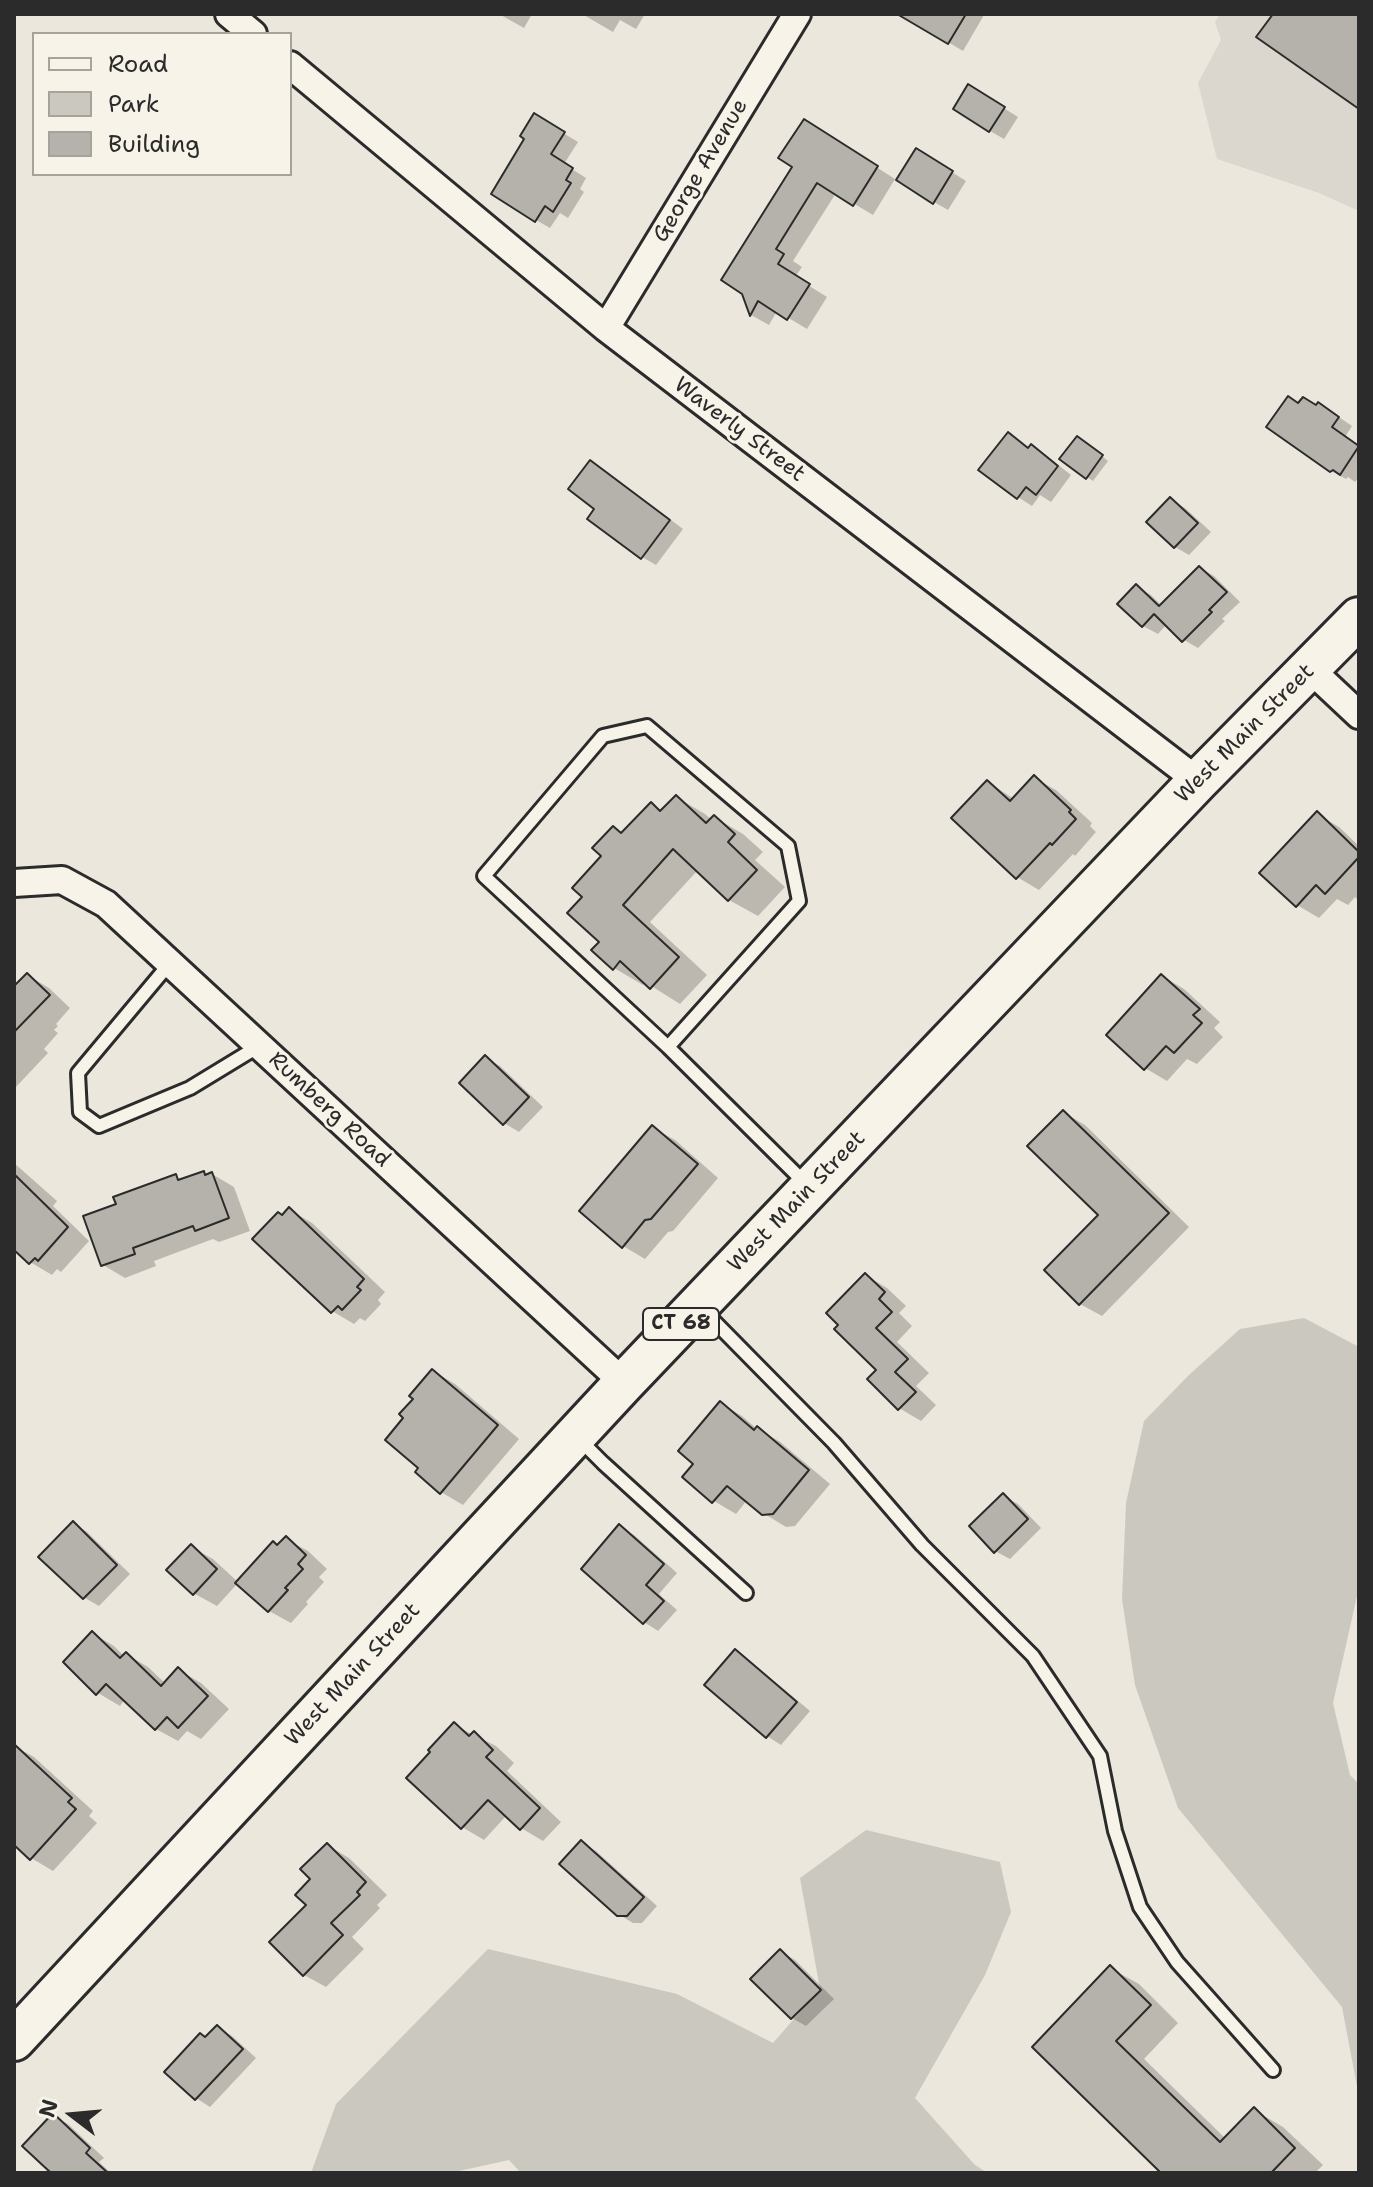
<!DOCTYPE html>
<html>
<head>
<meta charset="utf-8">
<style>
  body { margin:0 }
  #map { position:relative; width:1373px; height:2187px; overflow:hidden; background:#ebe7dd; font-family:"Shantell Sans",sans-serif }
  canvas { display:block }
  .frame { position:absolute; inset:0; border:16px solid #2b2b2b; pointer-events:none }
  .legend { position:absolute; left:32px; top:32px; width:260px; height:144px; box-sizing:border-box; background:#f7f3e8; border:2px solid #a5a39c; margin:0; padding:10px 14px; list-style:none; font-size:24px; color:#2b2b2b }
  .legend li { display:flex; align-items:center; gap:16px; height:40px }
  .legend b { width:40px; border:2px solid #a5a39c }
  .north { position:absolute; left:32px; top:2075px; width:80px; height:80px; -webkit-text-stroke:6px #f7f3e8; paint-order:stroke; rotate:286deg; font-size:22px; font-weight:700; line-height:32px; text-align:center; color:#2b2b2b }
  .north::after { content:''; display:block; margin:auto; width:28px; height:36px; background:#2b2b2b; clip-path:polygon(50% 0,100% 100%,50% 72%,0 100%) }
</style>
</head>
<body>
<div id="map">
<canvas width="1373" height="2187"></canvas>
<div class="frame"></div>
<ul class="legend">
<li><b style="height:10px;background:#f7f3e8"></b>Road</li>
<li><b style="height:22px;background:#cbc8bf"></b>Park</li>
<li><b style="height:22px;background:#b5b2ab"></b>Building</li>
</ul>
<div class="north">N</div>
</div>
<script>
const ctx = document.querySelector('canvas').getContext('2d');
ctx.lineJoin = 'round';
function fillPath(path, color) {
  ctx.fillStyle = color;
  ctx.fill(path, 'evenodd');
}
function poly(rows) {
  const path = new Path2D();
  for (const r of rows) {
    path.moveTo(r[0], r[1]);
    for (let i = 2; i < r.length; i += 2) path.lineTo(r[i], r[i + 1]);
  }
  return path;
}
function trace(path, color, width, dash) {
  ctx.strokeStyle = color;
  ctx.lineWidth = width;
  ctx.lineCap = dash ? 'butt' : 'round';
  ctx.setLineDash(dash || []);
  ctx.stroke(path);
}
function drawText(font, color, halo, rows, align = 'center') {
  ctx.font = font + ' "Shantell Sans",sans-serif';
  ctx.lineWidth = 6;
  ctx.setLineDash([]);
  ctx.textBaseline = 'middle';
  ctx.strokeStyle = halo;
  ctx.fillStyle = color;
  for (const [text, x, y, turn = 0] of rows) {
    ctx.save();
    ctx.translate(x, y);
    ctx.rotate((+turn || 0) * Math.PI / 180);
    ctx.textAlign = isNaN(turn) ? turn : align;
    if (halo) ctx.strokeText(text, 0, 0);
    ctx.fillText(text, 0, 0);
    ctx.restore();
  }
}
fillPath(poly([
  [1220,14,1359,14,1359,211,1319,193,1217,159,1198,83,1221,40,1215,22]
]), '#dbd7ce');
fillPath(poly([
  [1304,1318,1359,1347,1359,1587,1333,1703,1350,1775,1359,1784,1359,2097,1342,2007,1178,1808,1135,1685,1122,1599,1126,1503,1144,1421,1189,1375,1240,1329],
  [866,1830,1000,1862,1011,1912,985,1975,915,2098,974,2164,987,2173,521,2173,509,2160,450,2173,311,2173,336,2104,488,1949,677,1994,773,2043,820,1989,800,1878]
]), '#cbc8bf');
fillPath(poly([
  [499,14,532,14,524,28],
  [582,14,645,14,636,29,620,20,613,32],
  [901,14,983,14,984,15,963,51],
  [983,95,1018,117,1004,139,990,131],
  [535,116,578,142,564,164,586,178,580,189,584,192,568,218,560,213,550,228,536,220,527,138],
  [823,133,895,179,873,215,836,193,793,261,802,267,795,277,827,297,807,329,777,311,769,325,751,315,744,292],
  [931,159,966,181,948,210,934,202],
  [1300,405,1333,413,1352,426,1345,437,1359,446,1359,477,1355,482,1348,477,1346,479,1331,471],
  [1008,435,1030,449,1032,447,1046,455,1071,475,1051,502,1040,495,1032,506,1018,497],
  [1084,442,1108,461,1093,481,1087,477],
  [591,462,605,470,683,529,656,565,642,557,597,508],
  [1171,500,1185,508,1211,532,1189,555,1175,547],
  [1200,568,1214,576,1240,602,1222,619,1225,621,1198,648,1184,640,1167,624,1158,634,1143,626,1120,604,1137,587,1151,595,1162,606],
  [1034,778,1056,790,1092,823,1090,826,1096,832,1075,856,1073,854,1039,890,1017,877,988,782,1014,799],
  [676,797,705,814,712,820,714,817,743,834,763,852,755,860,785,887,758,916,729,900,698,870,650,922,707,975,680,1004,645,982,643,985,614,968,584,897,614,828,623,834,651,804,663,811],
  [1317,814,1339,827,1359,846,1359,901,1355,897,1348,905,1337,899,1319,918,1297,905],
  [27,975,49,988,70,1008,56,1024,58,1026,54,1030,58,1033,44,1049,48,1053,14,1089,14,988],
  [1162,976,1184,989,1220,1022,1214,1028,1223,1037,1197,1064,1187,1059,1167,1081,1145,1068],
  [486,1058,500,1066,543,1107,519,1132,504,1123],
  [1063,1112,1085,1125,1189,1227,1102,1316,1080,1304,1101,1215],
  [653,1128,675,1140,718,1178,673,1231,668,1232,645,1259,623,1246],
  [14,1163,57,1201,53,1206,89,1241,61,1272,57,1269,52,1275,30,1262,14,1247],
  [204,1173,208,1176,212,1174,234,1187,250,1231,219,1242,213,1239,154,1261,156,1266,125,1278,103,1265,118,1206,175,1176,183,1181],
  [290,1210,312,1223,385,1292,378,1300,381,1304,365,1321,360,1318,354,1324,332,1311,282,1216],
  [865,1275,887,1288,906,1306,899,1313,912,1326,897,1342,929,1373,916,1386,936,1405,921,1421,899,1408,879,1370],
  [433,1371,455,1384,519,1439,463,1505,441,1492,421,1468,416,1399],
  [720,1403,742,1416,757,1429,779,1441,830,1484,795,1526,786,1527,763,1513,747,1500,736,1514,714,1501,696,1463],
  [1003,1496,1018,1504,1041,1528,1010,1559,995,1551],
  [73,1523,87,1532,130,1574,99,1606,85,1598,40,1557],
  [620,1527,634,1535,677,1573,659,1594,677,1610,658,1631,644,1622],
  [286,1539,308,1551,327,1569,319,1577,324,1582,306,1602,308,1604,291,1623,269,1611,238,1583,217,1606,195,1594,169,1570,191,1547,213,1559,238,1582],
  [92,1633,114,1646,124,1656,126,1654,148,1667,166,1684,179,1670,201,1683,229,1709,201,1739,187,1731,178,1741,156,1729,125,1699,120,1706,98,1693],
  [735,1651,749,1660,810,1711,781,1745,767,1736],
  [454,1725,496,1746,514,1763,507,1771,561,1822,543,1841,521,1828,507,1815,484,1840,462,1827],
  [14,1746,34,1757,93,1811,89,1816,97,1823,53,1871,31,1858,14,1842],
  [581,1843,596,1851,657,1906,642,1923,633,1923,618,1914],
  [327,1845,349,1858,387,1895,377,1905,380,1908,352,1937,364,1949,326,1987,304,1975,308,1905,313,1879],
  [780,1951,795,1960,834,1999,806,2026,792,2018],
  [1110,1968,1139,1984,1178,2023,1144,2059,1226,2139,1254,2110,1283,2127,1323,2165,1315,2173,1164,2173,1034,2047],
  [217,2027,232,2036,256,2058,210,2107,196,2098],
  [53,2116,68,2124,104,2158,99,2162,111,2173,54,2173]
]), '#0003');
const building = poly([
  [897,14,966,14,948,44,897,14],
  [1273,14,1359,14,1359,109,1256,37,1273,14],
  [968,84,1005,107,989,132,953,109,968,84],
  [534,113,565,132,551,154,573,168,566,180,571,183,553,212,545,206,535,222,491,194,524,139,520,136,534,113],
  [804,119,878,166,853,206,817,183,776,249,784,254,778,264,810,284,787,320,758,301,750,316,742,294,721,280,792,167,778,158,804,119],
  [916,148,953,171,933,204,896,180,916,148],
  [1288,396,1298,403,1303,397,1316,405,1318,402,1339,417,1332,427,1359,446,1340,475,1333,470,1330,472,1266,427,1288,396],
  [1008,432,1028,448,1031,444,1058,466,1036,495,1026,487,1017,499,978,470,1008,432],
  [1077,436,1103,455,1086,479,1059,459,1077,436],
  [590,460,670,520,641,559,587,519,594,509,568,489,590,460],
  [1170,497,1198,523,1174,548,1146,522,1170,497],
  [1199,566,1227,592,1209,610,1212,612,1182,642,1154,614,1142,627,1117,604,1136,584,1159,606,1199,566],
  [1034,775,1071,810,1069,812,1076,819,1052,845,1050,843,1016,879,951,818,987,780,1010,801,1034,775],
  [676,795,706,823,714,815,735,834,728,842,757,870,728,901,673,849,623,905,679,957,650,989,620,961,613,970,591,950,599,942,567,913,582,897,572,888,601,856,592,848,613,826,621,833,651,802,660,811,676,795],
  [1317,811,1359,852,1359,857,1325,894,1316,885,1296,907,1259,873,1317,811],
  [27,973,50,995,14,1032,14,986,27,973],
  [1161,974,1200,1009,1193,1015,1202,1023,1174,1053,1166,1046,1144,1070,1106,1035,1161,974],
  [485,1055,529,1097,503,1125,459,1083,485,1055],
  [1063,1110,1169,1213,1079,1305,1044,1270,1098,1215,1027,1146,1063,1110],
  [652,1125,698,1164,651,1219,645,1220,622,1248,579,1211,652,1125],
  [204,1171,205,1175,212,1172,229,1218,195,1231,193,1226,133,1248,135,1254,101,1266,83,1216,116,1204,113,1197,176,1174,178,1180,204,1171],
  [14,1174,68,1227,38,1261,35,1258,29,1264,14,1250,14,1174],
  [289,1207,364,1279,357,1287,361,1290,342,1310,338,1306,331,1313,252,1239,278,1212,282,1215,289,1207],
  [865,1273,885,1292,879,1299,892,1312,876,1328,908,1359,895,1372,916,1392,898,1410,867,1379,876,1370,834,1329,838,1325,826,1313,865,1273],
  [432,1369,498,1425,440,1494,415,1472,418,1468,385,1440,403,1418,399,1414,413,1399,409,1396,432,1369],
  [720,1401,754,1430,757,1426,809,1470,773,1514,762,1515,727,1486,712,1503,682,1477,693,1464,678,1451,720,1401],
  [1003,1493,1028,1519,994,1553,969,1526,1003,1493],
  [73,1521,117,1565,83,1599,38,1557,73,1521],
  [619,1524,664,1564,646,1585,664,1601,643,1624,581,1569,619,1524],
  [286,1536,306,1555,298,1564,303,1569,285,1588,288,1590,268,1612,235,1583,273,1541,277,1545,286,1536],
  [191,1544,217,1569,193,1595,166,1570,191,1544],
  [92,1631,120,1658,126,1652,161,1686,178,1667,208,1696,178,1728,167,1717,155,1730,106,1684,96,1695,63,1662,92,1631],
  [735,1649,797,1702,766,1738,704,1685,735,1649],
  [454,1722,469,1736,474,1731,493,1750,486,1757,540,1808,520,1830,488,1800,461,1829,406,1778,430,1752,428,1750,454,1722],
  [14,1744,72,1798,68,1802,76,1809,30,1860,14,1845,14,1744],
  [581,1840,644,1897,627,1916,617,1916,559,1864,581,1840],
  [327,1843,366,1882,357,1892,360,1895,331,1923,343,1935,303,1976,269,1942,306,1905,295,1895,310,1879,300,1869,327,1843],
  [780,1949,821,1990,791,2019,750,1979,780,1949],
  [1110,1965,1151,2005,1116,2041,1220,2142,1254,2107,1295,2148,1271,2173,1161,2173,1032,2047,1110,1965],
  [217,2025,243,2049,195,2100,164,2072,200,2033,205,2037,217,2025],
  [53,2113,90,2148,86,2153,108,2173,51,2173,22,2146,53,2113]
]);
fillPath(building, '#b5b2ab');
trace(building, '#2b2b2b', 2);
const service = poly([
  [170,963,78,1073,80,1112,99,1126,190,1088,259,1046],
  [668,1047,799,901,788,846,647,726,603,736,484,876,668,1047,805,1183],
  [701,1308,834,1443,922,1545,1033,1656,1100,1756,1115,1831,1140,1907,1177,1962,1273,2070],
  [578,1438,603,1463,746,1593]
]);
const minor = poly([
  [229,14,253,34],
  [290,65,606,328,1198,781],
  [606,328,797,14],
  [1310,669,1359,715],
  [14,883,62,880,106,904,624,1383]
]);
const primary = poly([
  [14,2040,624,1383,1198,781,1359,618]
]);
trace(service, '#2b2b2b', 18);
trace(minor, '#2b2b2b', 32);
trace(primary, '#2b2b2b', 46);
trace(service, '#f7f3e8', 12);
trace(minor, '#f7f3e8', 26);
trace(primary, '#f7f3e8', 40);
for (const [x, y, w] of [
  [681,1324,76]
]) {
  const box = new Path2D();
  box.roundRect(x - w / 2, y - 16, w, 32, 6);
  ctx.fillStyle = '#f7f3e8';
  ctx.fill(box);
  trace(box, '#2b2b2b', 2);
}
drawText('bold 20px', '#2b2b2b', null, [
  ["CT 68",681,1324]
]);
drawText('22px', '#2b2b2b', '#f7f3e8', [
  ["George Avenue",701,171,-59],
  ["Waverly Street",739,430,37],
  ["West Main Street",1245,734,-45],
  ["Rumberg Road",329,1110,43],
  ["West Main Street",797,1202,-46],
  ["West Main Street",353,1675,-47]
]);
</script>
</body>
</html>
